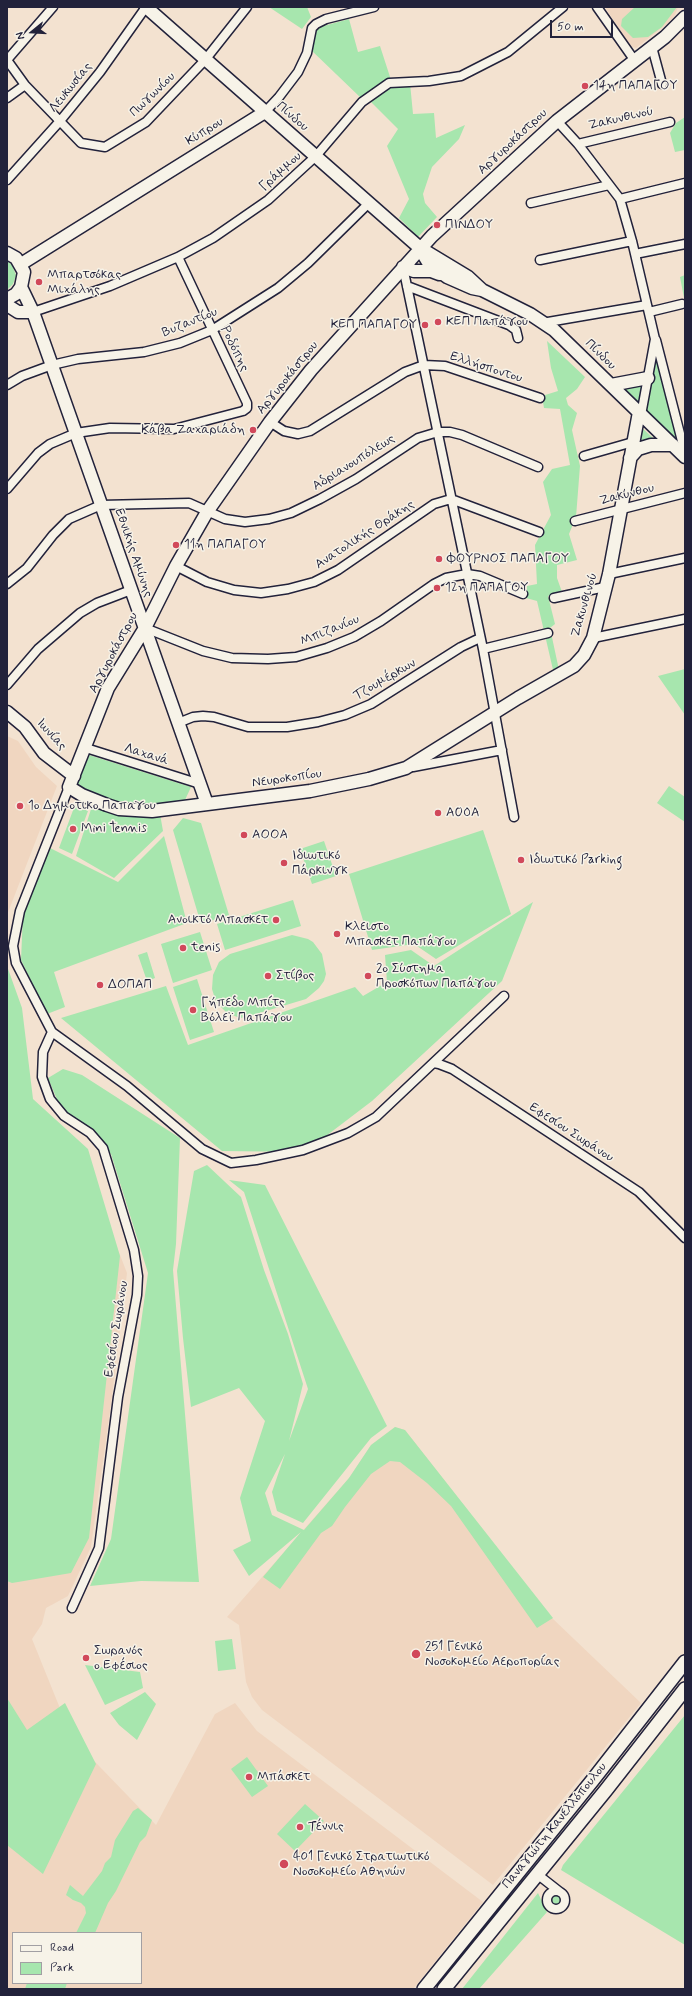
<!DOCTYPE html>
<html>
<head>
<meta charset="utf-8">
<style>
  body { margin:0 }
  #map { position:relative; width:692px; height:1996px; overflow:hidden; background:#f3e2d0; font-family:Mynerve,sans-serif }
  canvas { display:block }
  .frame { position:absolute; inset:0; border:8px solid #22223b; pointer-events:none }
  .legend { position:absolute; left:12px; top:1932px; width:130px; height:52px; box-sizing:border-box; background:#f7f3e8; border:1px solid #a29fa3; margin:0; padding:5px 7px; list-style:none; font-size:12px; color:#22223b }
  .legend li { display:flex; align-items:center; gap:8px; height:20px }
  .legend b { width:20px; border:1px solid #a29fa3 }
  .north { position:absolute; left:12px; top:12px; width:40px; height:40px; -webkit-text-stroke:3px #f7f3e8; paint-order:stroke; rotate:252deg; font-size:11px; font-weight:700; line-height:16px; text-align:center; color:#22223b }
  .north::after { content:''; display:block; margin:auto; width:14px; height:18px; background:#22223b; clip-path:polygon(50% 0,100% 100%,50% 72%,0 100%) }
  .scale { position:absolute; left:550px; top:20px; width:63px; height:18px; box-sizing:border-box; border:2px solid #22223b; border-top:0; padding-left:5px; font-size:12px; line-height:14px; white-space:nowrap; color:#22223b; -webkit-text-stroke:3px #f7f3e8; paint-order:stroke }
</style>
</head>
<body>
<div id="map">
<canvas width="692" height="1996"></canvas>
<div class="frame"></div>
<ul class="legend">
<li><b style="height:5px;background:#f7f3e8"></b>Road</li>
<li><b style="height:11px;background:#a7e6ae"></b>Park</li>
</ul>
<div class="north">N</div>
<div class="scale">50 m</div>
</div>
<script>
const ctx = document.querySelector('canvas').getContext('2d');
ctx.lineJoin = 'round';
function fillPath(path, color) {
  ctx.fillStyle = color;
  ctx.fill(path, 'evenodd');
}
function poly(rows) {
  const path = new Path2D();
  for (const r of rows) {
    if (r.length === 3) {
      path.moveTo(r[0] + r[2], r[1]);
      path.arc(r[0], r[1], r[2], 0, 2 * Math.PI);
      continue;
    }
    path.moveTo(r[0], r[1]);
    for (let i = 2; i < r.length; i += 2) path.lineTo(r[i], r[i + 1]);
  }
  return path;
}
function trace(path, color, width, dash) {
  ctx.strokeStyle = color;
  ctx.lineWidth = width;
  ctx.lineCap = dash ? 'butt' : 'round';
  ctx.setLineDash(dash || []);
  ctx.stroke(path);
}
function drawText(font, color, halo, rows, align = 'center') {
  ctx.font = font + ' Mynerve,sans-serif';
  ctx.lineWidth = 3;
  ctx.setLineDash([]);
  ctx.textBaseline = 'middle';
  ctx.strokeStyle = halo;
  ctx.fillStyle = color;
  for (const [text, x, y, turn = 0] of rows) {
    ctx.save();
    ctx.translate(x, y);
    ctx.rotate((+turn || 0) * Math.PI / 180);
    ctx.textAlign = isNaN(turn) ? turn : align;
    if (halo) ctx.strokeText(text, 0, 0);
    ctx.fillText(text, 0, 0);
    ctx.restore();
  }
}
fillPath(poly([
  [605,7,678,7,675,15,668,23,636,48,630,46],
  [7,736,18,741,36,767,57,786,7,915],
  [7,995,23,1099,80,1152,127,1273,111,1404,91,1547,68,1596,46,1608,42,1624,32,1639,72,1738,156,1825,215,1714,235,1703,257,1731,483,1902,413,1989,7,1989],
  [13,1933,141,1933,141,1983,13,1983],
  [395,1427,405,1430,552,1618,641,1703,493,1885,262,1710,252,1697,246,1682,239,1625,227,1617,349,1478,371,1445]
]), '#f0d6c0');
fillPath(poly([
  [269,7,307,7,311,17,302,29],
  [635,7,677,7,662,27,648,37,633,38,621,26,622,19],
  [349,19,358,52,380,46,391,80,362,99,310,49,316,28],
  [410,83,413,114,434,113,436,138,465,125,459,139,432,167,423,194,425,203,437,217,418,237,399,218,409,199,387,146,398,129,368,99,390,84],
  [685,117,685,150,675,152,670,133,676,123],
  [7,261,12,265,16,275,13,284,7,290],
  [685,275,685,303,680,277],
  [547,341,585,377,577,389,566,398,568,405,577,413,572,430,580,466,576,517,569,534,577,560,557,565,557,578,562,592,548,596,555,624,550,628,559,670,554,674,537,601,526,598,527,586,537,584,535,545,551,515,543,482,552,469,570,465,560,409,544,408,542,396,558,391,551,368],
  [658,351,681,452,642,415],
  [645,383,638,411,614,388],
  [641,427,653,438,637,443],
  [685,669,685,715,658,676],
  [89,755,191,787,185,800,141,805,109,800,90,793,76,782],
  [669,786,685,797,685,822,657,803],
  [75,805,88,811,72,854,59,848],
  [92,806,160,814,163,831,114,878,76,856],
  [183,818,201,823,229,915,201,924,173,830],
  [483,830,511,914,436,959,414,944,372,950,349,874],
  [164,836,187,923,54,972,65,1007,47,1014,21,960,23,914,48,847,118,882],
  [324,841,336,876,312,884,300,849],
  [293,900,301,926,225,950,217,924],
  [533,902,502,981,372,1101,305,1152,222,1151,61,1018,166,986,188,1045,355,987,363,996,387,982,385,955,411,950,434,966],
  [200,932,212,970,173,983,161,944],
  [292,935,308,939,313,942,322,954,326,974,324,981,319,988,306,999,246,1017,240,1018,227,1013,216,1002,212,989,213,975,219,962,230,954],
  [147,952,155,978,147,981,138,955],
  [7,966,22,1008,33,1099,88,1149,120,1256,89,1538,71,1573,12,1583,7,1581],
  [197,979,214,1032,190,1040,173,987],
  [63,1069,82,1075,180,1138,176,1244,173,1270,199,1582,141,1581,90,1586,111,1539,148,1273,111,1154,64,1116,48,1078],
  [207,1165,241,1197,264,1270,288,1334,303,1384,289,1441,308,1389,244,1192,229,1180,265,1185,387,1426,371,1438,303,1523,277,1511,272,1492,285,1454,265,1493,272,1515,304,1530,349,1478,371,1445,395,1427,405,1430,553,1618,537,1628,451,1506,427,1483,400,1462,390,1461,371,1474,345,1507,332,1526,321,1533,280,1589,263,1577,301,1532,249,1576,233,1550,251,1541,240,1498,265,1421,239,1388,191,1407,183,1338,177,1271,194,1171],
  [232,1639,236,1669,218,1671,215,1641],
  [85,1665,140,1672,143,1688,105,1705],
  [145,1692,156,1704,137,1740,119,1725,110,1713],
  [7,1698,27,1730,65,1703,96,1764,43,1874,7,1845],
  [685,1715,685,1945,561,1870,563,1865],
  [247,1757,268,1786,252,1797,231,1769],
  [305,1804,324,1821,295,1851,277,1834],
  [138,1808,152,1820,146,1836,140,1842,116,1891,108,1903,95,1933,76,1933,86,1913,85,1907,81,1903,73,1900,66,1895,70,1885,83,1896,102,1871,105,1863,111,1857,115,1840,133,1811],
  [538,1893,547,1912,479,1989,462,1989],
  [556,1901,6],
  [27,1983,67,1983,65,1989,25,1989]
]), '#a7e6ae');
const street = poly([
  [53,7,7,60,25,85,81,143,105,147,146,122,205,60,247,7],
  [597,7,635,61],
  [652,47,662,84],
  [7,98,25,85],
  [265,112,279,97,298,72,307,53,312,28,316,24,326,19,374,7],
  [557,121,578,144,620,199,632,241,655,339,641,415],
  [578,144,670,122],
  [7,180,60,121,100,72,146,7],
  [620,199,685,183],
  [531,203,609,185],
  [635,254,685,244],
  [540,260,632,241],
  [403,267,483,649,514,817],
  [407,286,509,325,516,330,518,338],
  [33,312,110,286,178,257,213,238,268,200,316,156,362,102,389,83,429,81,461,76,508,52,563,7],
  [649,312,682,304],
  [542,322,548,322,647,305],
  [656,340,685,453],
  [7,385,22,376,52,365,78,359,144,352,180,343,212,330,278,288,308,263,369,203],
  [270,422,284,431,298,434,310,431,405,372,424,365,445,366,540,398],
  [584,456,633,442],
  [7,489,38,453,50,444,76,433,110,428,174,429,243,411,247,408,247,403,178,257],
  [575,521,685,493],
  [176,566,207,582,234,590,261,593,288,589,314,582,338,570,434,504,451,499,539,532],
  [609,574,685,558],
  [7,584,27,568,53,535,69,519,101,505,189,503,225,519,245,522,269,519,291,513,320,499,356,479,418,438,438,432,450,432,462,435,538,467],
  [554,598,605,587],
  [145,628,203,651,232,658,268,659,296,657,327,648,354,637,381,621,434,584,446,578,467,574,480,576,523,594],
  [593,638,685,619],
  [483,649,548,633],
  [7,685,38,649,80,613,97,603,131,590],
  [178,723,193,717,203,716,214,717,248,727,287,727,318,722,345,715,371,704,461,647,480,638],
  [86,748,200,784],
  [413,767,502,750],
  [69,787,20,911,13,946,16,963,52,1032,127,1086,202,1149,231,1163,256,1160,303,1150,348,1133,376,1117,504,996],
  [52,1032,43,1052,42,1077,50,1099,64,1116,90,1133,103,1148,134,1250,138,1276,137,1295,118,1397,99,1548,72,1608],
  [434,1063,439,1064,452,1069,639,1192,685,1238],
  [537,1874,560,1892],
  [556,1900,9]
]);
const secondary = poly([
  [146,7,420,248,468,277,482,290],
  [420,249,429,264,447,277,472,288,482,290,530,314,554,330,685,457],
  [7,253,16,258,24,272,21,287,16,294,7,299],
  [21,264,265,112],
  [403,267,414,271,431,271,439,274],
  [21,287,33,312,207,804],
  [7,305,18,312,33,312],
  [611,385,648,378],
  [639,412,609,574,593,638,584,655,574,666,518,698,406,768,369,779,310,791,152,811,119,809,107,805,82,795,69,787,108,688,145,628,176,566,207,512,270,422,311,370,432,236,557,121,665,37,685,17],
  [630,458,638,449,651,445,673,445],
  [7,712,25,727,44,753,74,776]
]);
const primary = poly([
  [424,1989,592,1781,685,1662],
  [444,1989,606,1790,685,1689]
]);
trace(street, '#22223b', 11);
trace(secondary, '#22223b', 15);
trace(primary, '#22223b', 16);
trace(street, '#f7f3e8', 8);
trace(secondary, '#f7f3e8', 12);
trace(primary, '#f7f3e8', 13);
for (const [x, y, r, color] of [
  [585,86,4,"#d1495b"],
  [437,225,4,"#d1495b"],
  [39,282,4,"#d1495b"],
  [438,322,4,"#d1495b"],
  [425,325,4,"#d1495b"],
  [253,430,4,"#d1495b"],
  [176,545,4,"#d1495b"],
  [439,559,4,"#d1495b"],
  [437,588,4,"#d1495b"],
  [20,806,4,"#d1495b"],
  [438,813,4,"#d1495b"],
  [73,829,4,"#d1495b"],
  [244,835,4,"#d1495b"],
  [521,860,4,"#d1495b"],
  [284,863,4,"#d1495b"],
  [276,920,4,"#d1495b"],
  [337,934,4,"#d1495b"],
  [183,948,4,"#d1495b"],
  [268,976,4,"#d1495b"],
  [368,976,4,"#d1495b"],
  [100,985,4,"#d1495b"],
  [193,1010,4,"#d1495b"],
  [416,1654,5,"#d1495b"],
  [86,1658,4,"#d1495b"],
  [249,1777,4,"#d1495b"],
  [300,1827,4,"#d1495b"],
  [284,1864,5,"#d1495b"]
]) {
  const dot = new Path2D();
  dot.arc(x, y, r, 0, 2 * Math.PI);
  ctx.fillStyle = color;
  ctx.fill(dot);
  trace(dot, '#f7f3e8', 1.5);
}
drawText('13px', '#22223b', '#f7f3e8', [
  ["14η ΠΑΠΑΓΟΥ",593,86],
  ["ΠΙΝΔΟΥ",445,225],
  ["Μπαρτσόκας",47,275],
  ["Μιχάλης",47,290],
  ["ΚΕΠ Παπάγου",446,322],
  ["ΚΕΠ ΠΑΠΑΓΟΥ",417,325,"right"],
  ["Κάβα Ζαχαριάδη",245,430,"right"],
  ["11η ΠΑΠΑΓΟΥ",184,545],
  ["ΦΟΥΡΝΟΣ ΠΑΠΑΓΟΥ",447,559],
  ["12η ΠΑΠΑΓΟΥ",445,588],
  ["1ο Δημοτικο Παπαγου",28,806],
  ["AOOA",446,813],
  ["Mini Tennis",81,829],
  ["ΑΟΟΑ",252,835],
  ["Ιδιωτικό",292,856],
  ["Πάρκινγκ",292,871],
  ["Ιδιωτικό Parking",529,860],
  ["Ανοικτό Μπασκετ",268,920,"right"],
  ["Κλειστο",345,927],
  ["Μπασκετ Παπάγου",345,942],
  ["tenis",191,948],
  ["2ο Σύστημα",376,969],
  ["Προσκόπων Παπάγου",376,984],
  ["Στίβος",276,976],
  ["ΔΟΠΑΠ",108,985],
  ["Γήπεδο Μπίτς",201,1003],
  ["Βόλεϊ Παπάγου",201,1018],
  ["251 Γενικό",425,1647],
  ["Νοσοκομείο Αεροπορίας",425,1662],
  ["Σωρανός",94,1651],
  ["ο Εφέσιος",94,1666],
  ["Μπάσκετ",257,1777],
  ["Τέννις",308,1827],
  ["401 Γενικό Στρατιωτικό",293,1857],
  ["Νοσοκομείο Αθηνών",293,1872]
], 'left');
drawText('13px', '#22223b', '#f7f3e8', [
  ["Λευκωσίας",71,88,-51],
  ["Πωγωνίου",153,95,-44],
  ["Πίνδου",292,117,41],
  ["Ζακυνθινού",621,119,-13],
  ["Κύπρου",205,132,-32],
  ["Αργυροκάστρου",513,142,-43],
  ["Γράμμου",281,172,-42],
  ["Βυζαντίου",190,323,-22],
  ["Ροδόπης",234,349,64],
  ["Πίνδου",600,355,44],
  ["Ελλήσποντου",486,368,18],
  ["Αργυροκάστρου",288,378,-51],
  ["Αδριανουπόλεως",354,463,-32],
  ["Ζακύνθου",627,495,-14],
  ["Ανατολικής Θράκης",365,535,-33],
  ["Εθνικής Αμύνης",133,553,71],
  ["Ζακυνθινού",585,605,-74],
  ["Μπιζανίου",330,631,-22],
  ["Αργυροκάστρου",114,653,-62],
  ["Τζουμέρκων",385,680,-30],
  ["Ιωνίας",51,735,48],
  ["Λαχανά",146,755,17],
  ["Νευροκοπίου",287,779,-8],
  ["Εφεσίου Σωράνου",571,1133,33],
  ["Εφεσίου Σωράνου",117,1329,-81],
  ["Παναγιώτη Κανελλόπουλου",555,1826,-51]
]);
</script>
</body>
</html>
